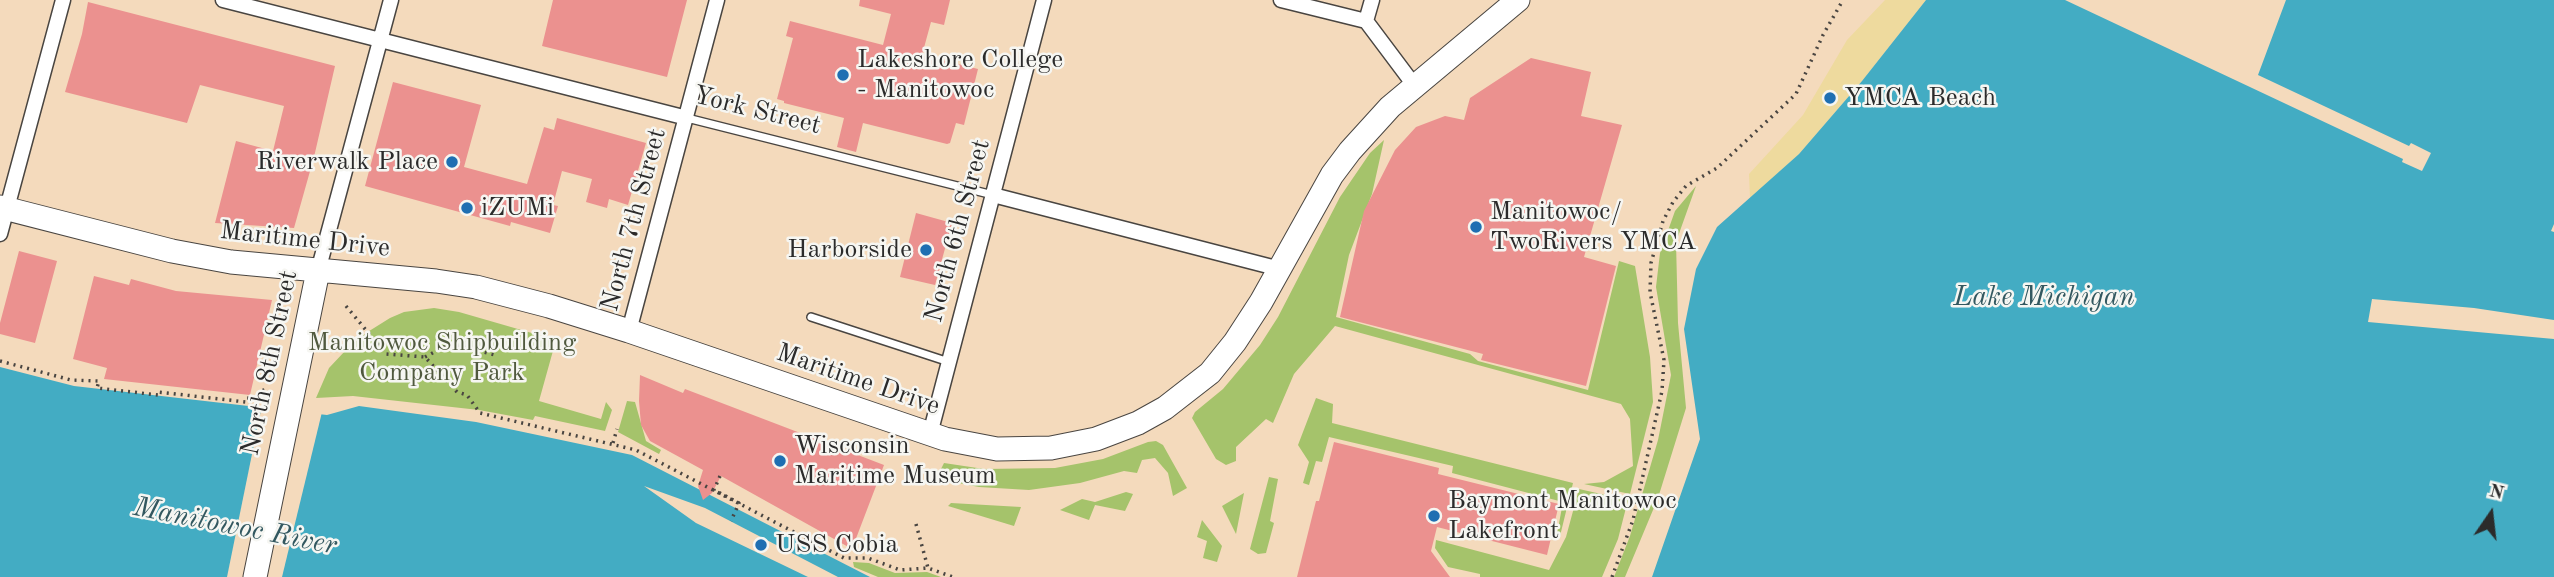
<!DOCTYPE html>
<html>
<head>
<meta charset="utf-8">
<style>
  body { margin:0 }
  #map { position:relative; width:2554px; height:577px; overflow:hidden; background:#f4dabc; font-family:"Old Standard TT",serif }
  canvas { display:block }
  .north { position:absolute; left:2456px; top:479px; width:70px; height:70px; -webkit-text-stroke:5px #f6f6f2; paint-order:stroke; rotate:14deg; font-size:19px; font-weight:700; line-height:28px; text-align:center; color:#2b2b2b }
  .north::after { content:''; display:block; margin:auto; width:24px; height:32px; background:#2b2b2b; clip-path:polygon(50% 0,100% 100%,50% 72%,0 100%) }
</style>
</head>
<body>
<div id="map">
<canvas width="2554" height="577"></canvas>
<div class="north">N</div>
</div>
<script>
const ctx = document.querySelector('canvas').getContext('2d');
ctx.lineJoin = 'round';
function fillPath(path, color) {
  ctx.fillStyle = color;
  ctx.fill(path, 'evenodd');
}
function poly(rows) {
  const path = new Path2D();
  for (const r of rows) {
    path.moveTo(r[0], r[1]);
    for (let i = 2; i < r.length; i += 2) path.lineTo(r[i], r[i + 1]);
  }
  return path;
}
function trace(path, color, width, dash) {
  ctx.strokeStyle = color;
  ctx.lineWidth = width;
  ctx.lineCap = dash ? 'butt' : 'round';
  ctx.setLineDash(dash || []);
  ctx.stroke(path);
}
function drawText(font, color, halo, rows, align = 'center') {
  ctx.font = font + ' "Old Standard TT",serif';
  ctx.lineWidth = 5;
  ctx.setLineDash([]);
  ctx.textBaseline = 'middle';
  ctx.strokeStyle = halo;
  ctx.fillStyle = color;
  for (const [text, x, y, turn = 0] of rows) {
    ctx.save();
    ctx.translate(x, y);
    ctx.rotate((+turn || 0) * Math.PI / 180);
    ctx.textAlign = isNaN(turn) ? turn : align;
    if (halo) ctx.strokeText(text, 0, 0);
    ctx.fillText(text, 0, 0);
    ctx.restore();
  }
}
fillPath(poly([
  [1384,140,1372,194,1349,255,1336,317,1470,354,1478,361,1588,390,1619,261,1635,266,1650,357,1653,402,1630,494,1584,484,1604,482,1633,466,1630,419,1621,404,1335,326,1294,374,1273,423,1266,419,1236,447,1236,461,1226,465,1216,459,1192,418,1195,412,1223,389,1260,345,1278,317,1340,197,1370,153],
  [1696,186,1676,242,1678,323,1686,408,1658,498,1625,577,1614,577,1630,536,1658,440,1671,375,1656,287,1660,253,1675,211],
  [434,308,459,312,556,340,539,401,601,419,606,402,612,410,605,431,535,416,533,420,479,410,353,396,316,398,329,368,345,351,366,333,390,318,404,312],
  [1316,398,1333,404,1332,423,1573,483,1560,536,1557,534,1563,502,1452,473,1453,466,1329,437,1322,462,1316,461,1309,485,1303,483,1309,462,1298,445],
  [627,401,635,402,646,441,661,450,659,454,618,432],
  [1156,441,1163,445,1187,488,1173,496,1168,473,1155,458,1142,460,1137,473,1124,471,1080,483,1029,490,979,487,932,478,933,470,940,471,944,463,984,469,1055,468,1103,459,1148,442],
  [1269,477,1278,479,1270,521,1274,523,1266,553,1258,554,1250,549],
  [1579,489,1628,500,1618,539,1602,577,1480,577,1480,574,1448,567,1435,548,1436,540,1549,570,1566,537],
  [1126,492,1133,494,1125,511,1095,505,1089,520,1060,510,1082,499,1095,502],
  [1244,493,1236,534,1222,506],
  [951,503,1021,507,1014,526,948,506],
  [1202,520,1222,546,1217,562,1203,558,1207,541,1197,537],
  [853,562,869,563,895,573,927,572,941,577,878,577,854,567]
]), '#a5c36b');
fillPath(poly([
  [1885,0,1926,0,1862,81,1799,154,1750,198,1749,174,1803,115,1847,40]
]), '#eeda9e');
fillPath(poly([
  [1926,0,2065,0,2403,159,2402,162,2422,171,2431,153,2411,143,2409,146,2258,75,2286,0,2554,0,2554,224,2551,231,2554,232,2554,320,2474,308,2372,299,2368,322,2554,339,2554,577,1652,577,1700,439,1684,329,1696,269,1717,227,1799,154,1862,81],
  [0,367,74,386,327,415,359,406,476,422,632,455,870,577,838,577,705,508,644,486,696,523,808,577,0,577]
]), '#43acc3');
fillPath(poly([
  [262,405,322,412,282,577,227,577]
]), '#f4dabc');
fillPath(poly([
  [553,0,687,0,667,77,542,46],
  [860,0,950,0,944,25,931,22,922,55,978,69,964,125,956,123,950,143,947,144,863,123,856,152,837,147,844,118,784,103,784,101,777,99,793,38,786,36,790,21,883,45,891,14,859,6],
  [88,2,335,66,314,157,294,228,215,223,236,141,273,151,284,106,200,85,187,123,65,92,82,34],
  [1531,58,1591,72,1581,116,1622,125,1584,257,1616,266,1586,386,1481,360,1483,354,1340,317,1364,211,1395,150,1416,127,1445,116,1464,120,1470,98],
  [393,82,481,105,464,167,527,184,544,127,554,130,557,118,646,143,628,205,609,199,607,208,586,202,592,179,562,171,553,205,558,206,550,233,511,222,510,226,365,186],
  [916,213,952,223,935,285,900,277],
  [19,251,57,261,35,343,0,334,0,323],
  [94,276,129,285,131,279,176,291,272,300,250,395,104,379,107,368,73,359],
  [640,375,683,393,685,389,884,465,852,549,721,476,712,493,703,500,698,486,703,470,650,441,641,425,639,401],
  [1334,442,1439,468,1438,474,1559,504,1547,555,1437,527,1431,551,1450,577,1297,577,1316,501,1319,501]
]), '#eb918f');
const lane = poly([
  [687,118,993,195],
  [811,317,949,362]
]);
const street = poly([
  [223,0,687,118],
  [1281,0,1366,21,1414,85],
  [1366,21,1372,0],
  [993,195,1280,269],
  [0,234,63,0],
  [318,271,391,0],
  [629,331,717,0],
  [930,434,1044,0]
]);
const primary = poly([
  [0,207,172,251,231,262,436,281,476,287,549,306,629,331,945,439,997,449,1051,448,1096,439,1138,423,1165,408,1210,373,1235,342,1261,302,1332,175,1350,151,1390,107,1518,0],
  [255,577,318,271]
]);
trace(lane, '#494541', 10);
trace(street, '#494541', 17);
trace(primary, '#494541', 25);
trace(poly([
  [346,306,386,354,425,357,457,392,467,395,480,413,636,450,844,558,868,558,900,570,928,568,953,577],
  [425,357,444,347,460,346,495,355],
  [0,361,71,380,99,381,97,388,158,395,158,392,246,402,247,398,257,399,260,391,268,389],
  [613,443,617,429],
  [916,524,928,568],
  [1612,577,1633,520,1662,391,1664,360,1650,292,1651,263,1663,221,1673,202,1686,186,1717,168,1796,94,1823,35,1843,0]
]), '#494541', 3.5, [2, 5]);
trace(lane, '#fff', 7);
trace(street, '#fff', 14);
trace(primary, '#fff', 23);
trace(poly([
  [720,476,714,490,739,503,731,521]
]), '#494541', 3.5, [2, 5]);
for (const [x, y, r, color] of [
  [843,75,7,"#1f6fb2"],
  [1830,98,7,"#1f6fb2"],
  [452,162,7,"#1f6fb2"],
  [467,208,7,"#1f6fb2"],
  [1476,227,7,"#1f6fb2"],
  [926,250,7,"#1f6fb2"],
  [780,461,7,"#1f6fb2"],
  [1434,516,7,"#1f6fb2"],
  [761,545,7,"#1f6fb2"]
]) {
  const dot = new Path2D();
  dot.arc(x, y, r, 0, 2 * Math.PI);
  ctx.fillStyle = color;
  ctx.fill(dot);
  trace(dot, '#f6f6f2', 2.5);
}
drawText('26px', '#2b2b2b', '#f6f6f2', [
  ["Lakeshore College",857,60],
  ["- Manitowoc",857,90],
  ["YMCA Beach",1844,98],
  ["Riverwalk Place",438,162,"right"],
  ["iZUMi",481,208],
  ["Manitowoc/",1490,212],
  ["TwoRivers YMCA",1490,242],
  ["Harborside",912,250,"right"],
  ["Wisconsin",794,446],
  ["Maritime Museum",794,476],
  ["Baymont Manitowoc",1448,501],
  ["Lakefront",1448,531],
  ["USS Cobia",775,545]
], 'left');
drawText('26px', '#2b2b2b', '#f6f6f2', [
  ["York Street",757,111,14],
  ["North 7th Street",634,220,-75],
  ["North 6th Street",958,231,-75],
  ["Maritime Drive",305,240,6],
  ["North 8th Street",270,363,-78],
  ["Maritime Drive",858,380,19]
]);
drawText('26px', '#50593e', '#f6f6f2', [
  ["Manitowoc Shipbuilding",442,343],
  ["Company Park",442,373]
]);
drawText('italic 28px', '#335860', '#f6f6f2', [
  ["Lake Michigan",2044,298],
  ["Manitowoc River",235,527,11]
]);
</script>
</body>
</html>
